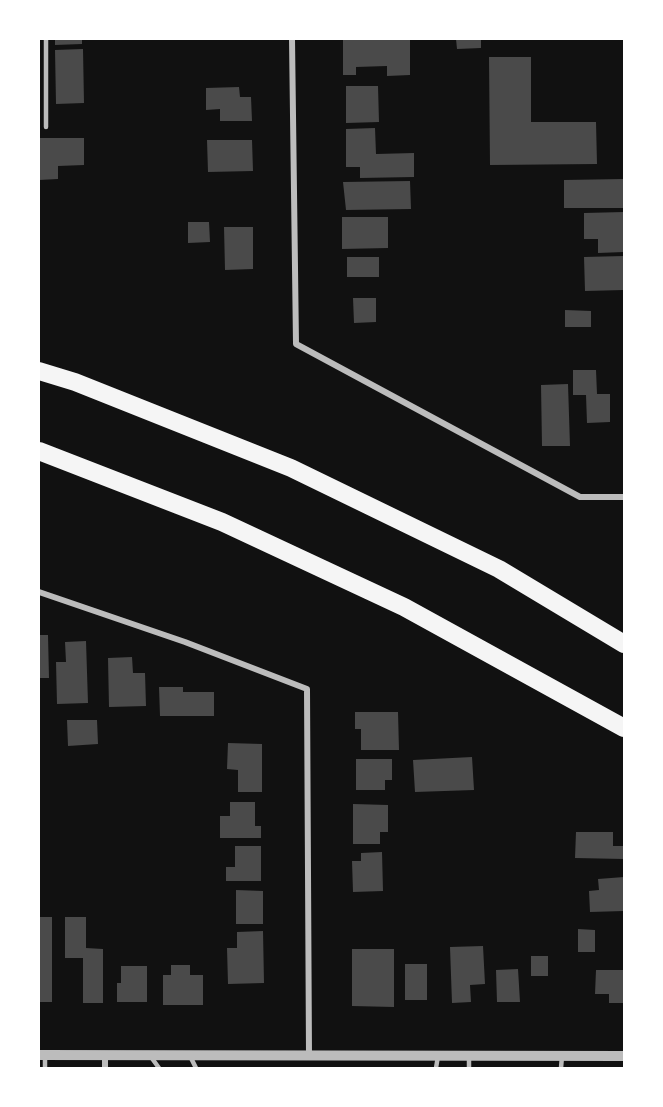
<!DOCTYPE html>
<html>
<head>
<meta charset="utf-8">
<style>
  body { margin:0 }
  #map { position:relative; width:663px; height:1107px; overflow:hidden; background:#111; font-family:Mulish,sans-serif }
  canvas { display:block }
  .frame { position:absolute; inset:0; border:40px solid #fff; pointer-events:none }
</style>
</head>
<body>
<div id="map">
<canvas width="663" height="1107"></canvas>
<div class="frame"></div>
</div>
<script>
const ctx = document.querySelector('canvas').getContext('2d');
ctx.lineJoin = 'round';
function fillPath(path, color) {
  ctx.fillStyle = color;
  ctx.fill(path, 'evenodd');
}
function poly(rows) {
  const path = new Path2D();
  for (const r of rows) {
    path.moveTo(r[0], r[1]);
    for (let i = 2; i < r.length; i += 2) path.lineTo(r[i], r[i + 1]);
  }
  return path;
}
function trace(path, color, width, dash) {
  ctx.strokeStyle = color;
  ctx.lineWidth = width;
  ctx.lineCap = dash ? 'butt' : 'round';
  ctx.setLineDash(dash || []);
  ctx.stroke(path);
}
fillPath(poly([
  [55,39,82,39,82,44,55,45],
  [343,39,410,39,410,75,387,76,387,66,356,67,356,75,343,75],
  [456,39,481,39,481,48,457,49],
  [83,49,84,103,56,104,55,50],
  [489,57,531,57,531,122,596,122,597,164,490,165],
  [346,86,378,86,379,122,346,123],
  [239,87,240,97,251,97,252,121,220,121,220,109,206,110,206,88],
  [375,128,376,154,414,153,414,177,360,178,360,167,346,167,346,129],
  [39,138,84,138,84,165,58,166,58,179,39,180],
  [207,140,252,140,253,171,208,172],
  [623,179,624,208,564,208,564,180],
  [410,181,411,209,346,210,343,182],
  [624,212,624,252,598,253,598,239,584,239,584,213],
  [342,217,388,217,388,248,342,249],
  [188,222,209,222,210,242,188,243],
  [224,227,253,227,253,269,225,270],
  [624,256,624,290,585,291,584,257],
  [347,257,379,257,379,277,347,277],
  [353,298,376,298,376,322,354,323],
  [565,310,591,311,591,327,565,327],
  [573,370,596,370,597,394,610,394,610,422,587,423,586,395,573,395],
  [568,384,570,446,542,446,541,385],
  [39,635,48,635,49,678,39,678],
  [86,641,88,703,57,704,56,662,66,662,65,642],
  [132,657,133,673,145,673,146,706,109,707,108,658],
  [159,687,183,687,183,692,214,692,214,716,160,716],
  [355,712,398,712,399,750,361,750,361,729,355,729],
  [67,720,97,720,98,744,68,746],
  [228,743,262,744,262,792,238,792,238,770,227,769],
  [472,757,474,790,415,792,413,760],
  [356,759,392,759,392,780,385,780,385,790,356,790],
  [230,802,255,802,255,826,261,826,261,838,220,838,220,816,230,816],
  [353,804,388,805,388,832,380,832,380,844,353,844],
  [576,832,613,832,613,846,624,846,624,859,575,858],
  [235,846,261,846,261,881,226,881,226,867,235,867],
  [382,852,383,891,353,892,352,861,361,861,361,853],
  [624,877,624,911,590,912,589,891,599,890,598,879],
  [236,890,263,891,263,924,236,924],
  [39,917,52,917,52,1002,39,1002],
  [65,917,86,917,86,948,103,949,103,1003,83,1003,83,958,65,958],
  [578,929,595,930,595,952,578,952],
  [263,931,264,983,228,984,227,948,237,948,237,932],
  [483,946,485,984,470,985,471,1002,452,1003,450,947],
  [352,949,394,949,394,1007,352,1006],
  [531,956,548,956,548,976,531,976],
  [405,964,427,964,427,1000,405,1000],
  [171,965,190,965,190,975,203,975,203,1005,163,1005,163,975,171,975],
  [121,966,147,966,147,1002,117,1002,117,983,121,983],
  [518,969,520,1002,497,1002,496,970],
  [596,970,624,970,624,1003,609,1003,609,994,595,994]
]), '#4a4a4a');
trace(poly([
  [46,39,46,127],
  [45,1056,45,1068],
  [469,1056,469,1068],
  [151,1057,159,1068],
  [191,1058,196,1068],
  [436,1068,438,1056],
  [561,1068,562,1056]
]), '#bcbcbc', 4.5);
trace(poly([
  [292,39,296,344,580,497,624,497],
  [39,592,185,642,307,689,309,1056],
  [105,1056,105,1068]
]), '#bcbcbc', 6);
trace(poly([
  [39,1055,624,1056]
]), '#bcbcbc', 10);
trace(poly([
  [39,371,75,382,291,468,499,569,624,644],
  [39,451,222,522,404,607,624,728]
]), '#f5f5f5', 18);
</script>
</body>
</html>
